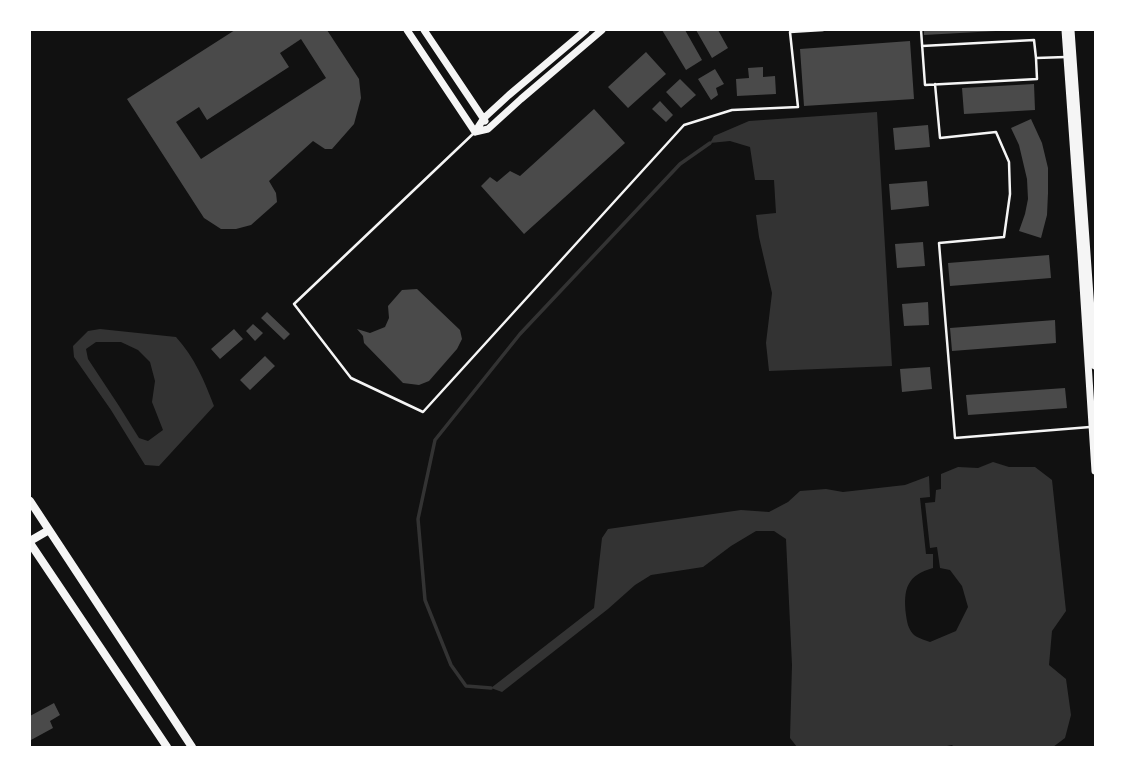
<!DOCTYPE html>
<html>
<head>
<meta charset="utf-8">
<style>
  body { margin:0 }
  #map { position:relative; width:1125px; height:777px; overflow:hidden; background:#111; font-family:"PT Sans Narrow",sans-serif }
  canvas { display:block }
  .frame { position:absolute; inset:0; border:31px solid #fff; pointer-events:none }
</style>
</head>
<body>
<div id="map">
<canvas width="1125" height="777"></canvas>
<div class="frame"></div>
</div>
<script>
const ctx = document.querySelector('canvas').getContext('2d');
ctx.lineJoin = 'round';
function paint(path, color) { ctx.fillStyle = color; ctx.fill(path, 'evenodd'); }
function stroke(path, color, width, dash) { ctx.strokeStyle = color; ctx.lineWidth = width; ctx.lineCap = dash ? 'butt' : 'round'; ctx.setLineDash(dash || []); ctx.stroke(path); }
paint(new Path2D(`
  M877,112l15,254 -123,5 -3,-28 6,-50 -13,-56 -3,-22 20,-2 -2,-33h-19l-5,-33 -20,-6 -20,2 4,-7 35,-15z
  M100,329l76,8c19,21 28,43 38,69l-55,60 -14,-1 -34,-55 -37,-53 -1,-11 15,-15zM96,342h25l17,8 12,12 5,19 -3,21 11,28 -15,11 -9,-3 -20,-32 -31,-47 -2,-10z
  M993,462l16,5h26l17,13 14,131 -14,20 -3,34 17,14 5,36 -6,23 -12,9h-99l-2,-2 -10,2h-145l-7,-9 2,-73 -6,-126 -12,-8h-18l-25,15 -28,21 -52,8 -16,10 -27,24 -106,83 -11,-4 103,-80 8,-70 6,-9 133,-19 28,2 19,-10 12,-11 26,-2 17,3 62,-7 24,-9 1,21 -10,1 6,56h7v14c-26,7 -30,21 -27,47 1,7 2,13 7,19 4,4 12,6 17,8l26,-11 12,-24 -6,-21 -12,-16 -10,-2 -3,-21 -7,1 -5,-45 10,-1 1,-12 5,-1v-15l17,-7 20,1z`), '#333');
stroke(new Path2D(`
  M491,688l-25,-2 -15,-21 -26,-65 -7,-81 17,-79 85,-106 160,-170 30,-21`), '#333', 3.5);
paint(new Path2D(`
  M235,30h92l32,49 2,19 -7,26 -22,25h-7l-12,-8 -44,40 7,12 1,9 -26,23 -15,4h-15l-17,-11 -77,-119zM301,39l25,39 -125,81 -25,-37 23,-15 8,13 82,-53 -9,-14z
  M662,30h23l17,30 -16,10z
  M696,30h22l10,18 -16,10z
  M924,30h72v1l-72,4z
  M910,41l4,58 -110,7 -4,-57z
  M646,52l20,22 -38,34 -20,-21z
  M763,67v10l12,-1 1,18 -39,2 -1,-17 13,-1 -1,-10z
  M715,69l9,15 -8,4 2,7 -7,5 -13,-21z
  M680,79l16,16 -15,13 -15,-16z
  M1034,84l1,26 -71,4 -2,-26z
  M660,101l13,14 -7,7 -14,-13z
  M594,109l31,34 -101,91 -43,-48 9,-9 7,5 13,-11 10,5z
  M1031,119l11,24 6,25v25l-1,22 -6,23 -22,-7 6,-17 3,-15 -1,-20 -8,-34 -8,-17z
  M928,125l2,22 -35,3 -2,-22z
  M927,181l2,25 -38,4 -2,-26z
  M923,242l2,24 -28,2 -2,-24z
  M1049,255l2,23 -101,8 -2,-23z
  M417,289l43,41 2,9 -5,10 -28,32 -10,4 -16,-2 -39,-40 -1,-7 -6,-7 13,4 15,-6 4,-9 -1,-12 14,-16z
  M928,302l1,23 -25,1 -2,-22z
  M267,312l23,22 -6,6 -23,-22z
  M1055,320l1,23 -104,8 -2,-23z
  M253,324l10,9 -8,8 -9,-10z
  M234,329l9,10 -23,20 -9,-10z
  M265,356l10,10 -25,24 -10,-10z
  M930,367l2,22 -30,3 -2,-23z
  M1065,388l2,20 -99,7 -2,-20z
  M54,703l6,12 -10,6 3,7 -22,12 -1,-24z`), '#4a4a4a');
stroke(new Path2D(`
  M921,30l4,55 112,-6 -1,-21 30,-1
  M922,46l112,-6 2,18
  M935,84l5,54 56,-6 13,30 1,32 -6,43 -65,6 16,195 135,-11
  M475,132l-181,172 57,74 72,34 261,-287 48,-15 66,-3 -8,-75 33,-2`), '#f5f5f5', 2.5);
stroke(new Path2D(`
  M407,30l68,102
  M424,30l61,91
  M1065,30l16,224 14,217
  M1071,30l24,336
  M475,132l13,-3 33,-30 81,-69
  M475,132l9,-14 25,-23 77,-65`), '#f5f5f5', 7);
stroke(new Path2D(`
  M30,501l162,246
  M30,541l19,-11
  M30,543l137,204`), '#f5f5f5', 8);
</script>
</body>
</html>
